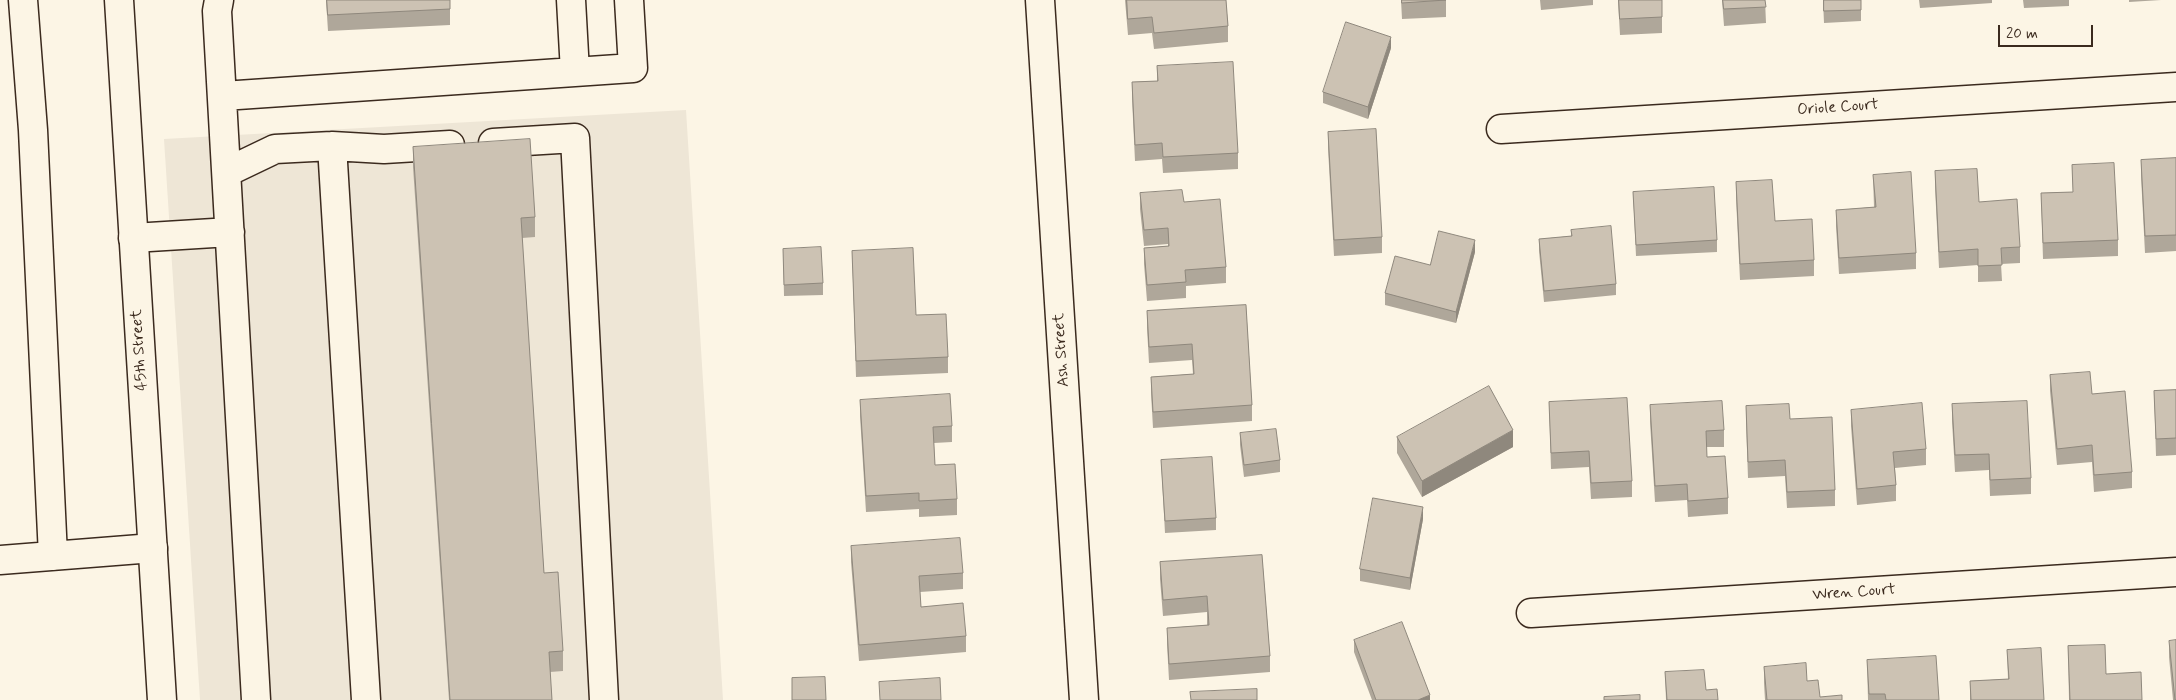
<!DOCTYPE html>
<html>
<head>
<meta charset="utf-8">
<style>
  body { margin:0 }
  #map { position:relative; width:2176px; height:700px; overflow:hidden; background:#fcf5e5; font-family:Mynerve,sans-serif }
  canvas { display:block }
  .scale { position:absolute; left:1998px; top:25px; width:95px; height:22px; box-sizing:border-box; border:2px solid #3b2a1e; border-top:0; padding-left:6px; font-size:15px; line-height:18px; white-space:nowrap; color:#3b2a1e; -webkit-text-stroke:4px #fcf5e5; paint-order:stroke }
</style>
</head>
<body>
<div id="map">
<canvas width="2176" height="700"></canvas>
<div class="scale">20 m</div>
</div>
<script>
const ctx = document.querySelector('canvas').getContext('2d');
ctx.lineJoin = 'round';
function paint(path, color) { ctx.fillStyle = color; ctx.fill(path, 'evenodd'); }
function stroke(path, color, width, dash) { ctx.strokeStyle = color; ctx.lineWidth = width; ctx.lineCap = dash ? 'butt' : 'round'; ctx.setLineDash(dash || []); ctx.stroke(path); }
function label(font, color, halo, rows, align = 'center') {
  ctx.font = font + ' Mynerve,sans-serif'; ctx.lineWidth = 5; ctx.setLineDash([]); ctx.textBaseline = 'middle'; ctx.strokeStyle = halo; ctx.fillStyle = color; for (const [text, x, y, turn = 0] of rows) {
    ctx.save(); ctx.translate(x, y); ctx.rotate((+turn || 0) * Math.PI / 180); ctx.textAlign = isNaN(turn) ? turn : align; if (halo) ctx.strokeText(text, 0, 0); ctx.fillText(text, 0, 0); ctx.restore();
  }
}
paint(new Path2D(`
  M686,110l37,590h-523l-36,-561z`), '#eee6d6');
const minor = new Path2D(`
  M23,0l10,130 20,426
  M219,0l-2,11 39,689
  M571,0l4,72
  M1040,0l44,700
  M223,96l410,-28 -4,-68
  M1501,129l675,-42
  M493,143l82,-5 29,562
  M332,146l34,554
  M227,172l48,-23 57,-3 52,3 66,-4
  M133,238l97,-6
  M0,560l153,-12
  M1531,613l645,-41`);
const major = new Path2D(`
  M119,0l43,700`);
stroke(minor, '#3b2a1e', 31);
stroke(major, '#3b2a1e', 31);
stroke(minor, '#fcf5e5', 28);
stroke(major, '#fcf5e5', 28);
paint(new Path2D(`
  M326,0h124v25l-122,6z
  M1125,0h101l2,26v16l-74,7 -2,-16 -24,2z
  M1401,0h45v17l-44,2z
  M1540,0h53v5l-52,5z
  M1618,0h44v33l-42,2z
  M1722,0h43l1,23 -42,3z
  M1823,0h38v21l-37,2z
  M1919,0h73v3l-72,5z
  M2023,0h46v6l-45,2z
  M2129,0h32l-32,2z
  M1391,48l-23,71 -45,-16v-11z
  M1157,66l81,87v16l-75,4 -1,-14 -27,2 -3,-63v-16l25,-1z
  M1328,132l54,105v16l-48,3 -6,-108z
  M413,147l122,70v20l-13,1 22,335 19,78v20l-13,1 2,28h-103l-36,-533z
  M2176,158v93l-31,2 -4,-77v-16z
  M2072,165l46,75v16l-75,3 -2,-66 32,-1z
  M1935,171l85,76v16l-19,1 1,17 -24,1v-17l-39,3 -4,-81z
  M1873,175l43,78v16l-77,5 -3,-48v-16l38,-3z
  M1736,182l78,78v16l-74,4 -4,-82z
  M1633,192l84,48v12l-81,4z
  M1140,193l44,9 42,65v16l-40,3v12l-39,3 -3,-37v-16l24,-2v-2l-24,2 -4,-37z
  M1571,230l45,54v11l-72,7 -5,-51v-12l32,-3z
  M783,249l40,34v12l-39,1z
  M852,251l64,64 32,42v16l-92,4z
  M1475,252l-19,71 -71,-18v-12l45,-28z
  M1246,305l6,100v16l-99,7 -2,-35v-16l42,-3 -1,-14 -43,3 -2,-35v-17z
  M2050,375l42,19 40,78v16l-38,4 -2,-30 -35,3 -7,-74z
  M2176,390v65l-20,1 -2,-65z
  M860,400l92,26v16l-18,1 1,22 22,34v16l-38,2v-8l-53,3 -6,-96z
  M1549,402l83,79v16l-41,2 -2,-32 -38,2z
  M1952,404l79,74v16l-41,2 -1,-26 -34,2 -3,-51z
  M1650,405l74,25v17h-18l1,10 21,41v16l-40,3 -1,-17 -32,2 -5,-80z
  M1746,406l44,13 45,71v16l-48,2 -2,-32 -37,2 -2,-56z
  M1851,410l75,39v16l-31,3 1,17v16l-39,4 -6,-79z
  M1240,433l40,27v12l-36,5 -4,-32z
  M1397,437l116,10 -91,50 -25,-44z
  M1161,460l55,58v12l-51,3z
  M1423,519l-13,71 -50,-9v-12z
  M851,546l112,27v16l-43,3 1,15 45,29v16l-107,9 -8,-99z
  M1262,555l8,101v16l-101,8 -2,-36v-16l40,-3v-13l-44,4 -3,-37v-17z
  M1354,640l76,60h-58l-18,-48z
  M2169,641l7,59h-3l-4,-43z
  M2068,646l38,28 36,26h-73z
  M2007,650l37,50h-74v-19l38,-2z
  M1867,660l72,40h-71z
  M1764,667l43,14 13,16 22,3h-77l-1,-17z
  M1665,672l41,18 12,10h-52z`), '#afa79a');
paint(new Path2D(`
  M1391,37v11l-23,71v-12z
  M1475,240v12l-19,71v-11z
  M1513,430v17l-91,50v-16z
  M1423,507v12l-13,71v-12z
  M1430,695v5h-12z`), '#8f887d');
const building = new Path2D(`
  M327,0h123v9l-122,6z
  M1127,0h99l2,26 -74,7 -2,-16 -24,2z
  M1402,0h44l-44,3z
  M1619,0h43v17l-42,2z
  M1723,0h42l1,7 -42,2z
  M1824,0h37v10l-37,1z
  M1346,22l45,15 -23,70 -45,-15z
  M1233,62l5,91 -75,4 -1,-14 -27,2 -3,-63 26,-1 -1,-15z
  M1376,129l6,108 -48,3 -6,-108z
  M530,139l5,78 -14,1 23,355 14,-1 5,79 -14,1 3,48h-102l-37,-553z
  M2176,158v77l-31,1 -4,-76z
  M2114,163l4,77 -75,3 -2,-50 32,-1 -1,-27z
  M1977,169l2,33 38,-3 3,48 -19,1 1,17 -24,1v-17l-39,3 -4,-81z
  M1911,172l5,81 -77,5 -3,-48 40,-3 -3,-32z
  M1772,180l3,41 37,-2 2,41 -74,4 -4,-82z
  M1714,187l3,53 -81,5 -3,-53z
  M1182,190l2,12 36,-3 6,68 -41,3 1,12 -39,3 -3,-37 25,-2 -1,-18 -24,2 -4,-37z
  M1611,226l5,58 -72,7 -5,-52 33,-3 -1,-6z
  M1439,231l36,9 -19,72 -71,-19 10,-37 35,9z
  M821,247l2,36 -39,2 -1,-36z
  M913,248l3,67 30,-1 2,43 -92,4 -4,-110z
  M1246,305l6,100 -99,7 -2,-35 43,-3 -2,-30 -43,3 -2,-36z
  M2090,372l2,22 33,-3 7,81 -38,3 -2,-30 -35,4 -7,-74z
  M1489,386l24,44 -91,51 -25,-44z
  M2176,390v48l-20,1 -2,-48z
  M950,394l2,32 -19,1 2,38 20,-1 2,35 -38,2v-8l-53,3 -6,-96z
  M1627,398l5,83 -41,2 -2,-32 -38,2 -2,-51z
  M1722,401l2,29 -18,1 1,26 18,-1 3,42 -40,3 -1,-17 -32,2 -5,-81z
  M2027,401l4,77 -41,2 -1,-26 -34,1 -3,-51z
  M1922,403l4,46 -33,3 3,33 -39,4 -6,-79z
  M1789,404l1,15 42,-2 3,73 -48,2 -2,-32 -37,2 -2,-56z
  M1276,429l4,31 -36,5 -4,-32z
  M1212,457l4,61 -51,3 -4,-61z
  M1373,498l50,9 -13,71 -50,-9z
  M960,538l3,35 -44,3 2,31 42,-4 3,33 -107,9 -8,-99z
  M1262,555l8,101 -101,8 -2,-36 42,-3 -2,-29 -44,4 -3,-38z
  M1402,622l28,73 -12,5h-42l-22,-60z
  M2176,640v60h-1l-6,-59z
  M2105,645l1,29 35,-2 1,28h-72l-2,-54z
  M2041,648l3,52h-73l-1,-19 39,-2 -2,-29z
  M1936,656l3,44h-53l-1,-6h-16l-2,-34z
  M1806,663l1,18 11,-1 2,17 22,-2v5h-75l-3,-33z
  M1704,670l2,20 11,-1 1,11h-51l-2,-28z
  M825,677l1,23h-34v-22z
  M940,678l1,22h-61l-1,-18z
  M1257,689v11h-66l-1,-8z
  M1640,695v5h-36v-3z`);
paint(building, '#ccc2b3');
stroke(building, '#8f887d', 1);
label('16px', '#3b2a1e', '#fcf5e5', [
  ["Oriole Court",1838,108,-4],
  ["45th Street",140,350,-94],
  ["Ash Street",1062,350,-94],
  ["Wren Court",1854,593,-4]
]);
</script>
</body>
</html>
